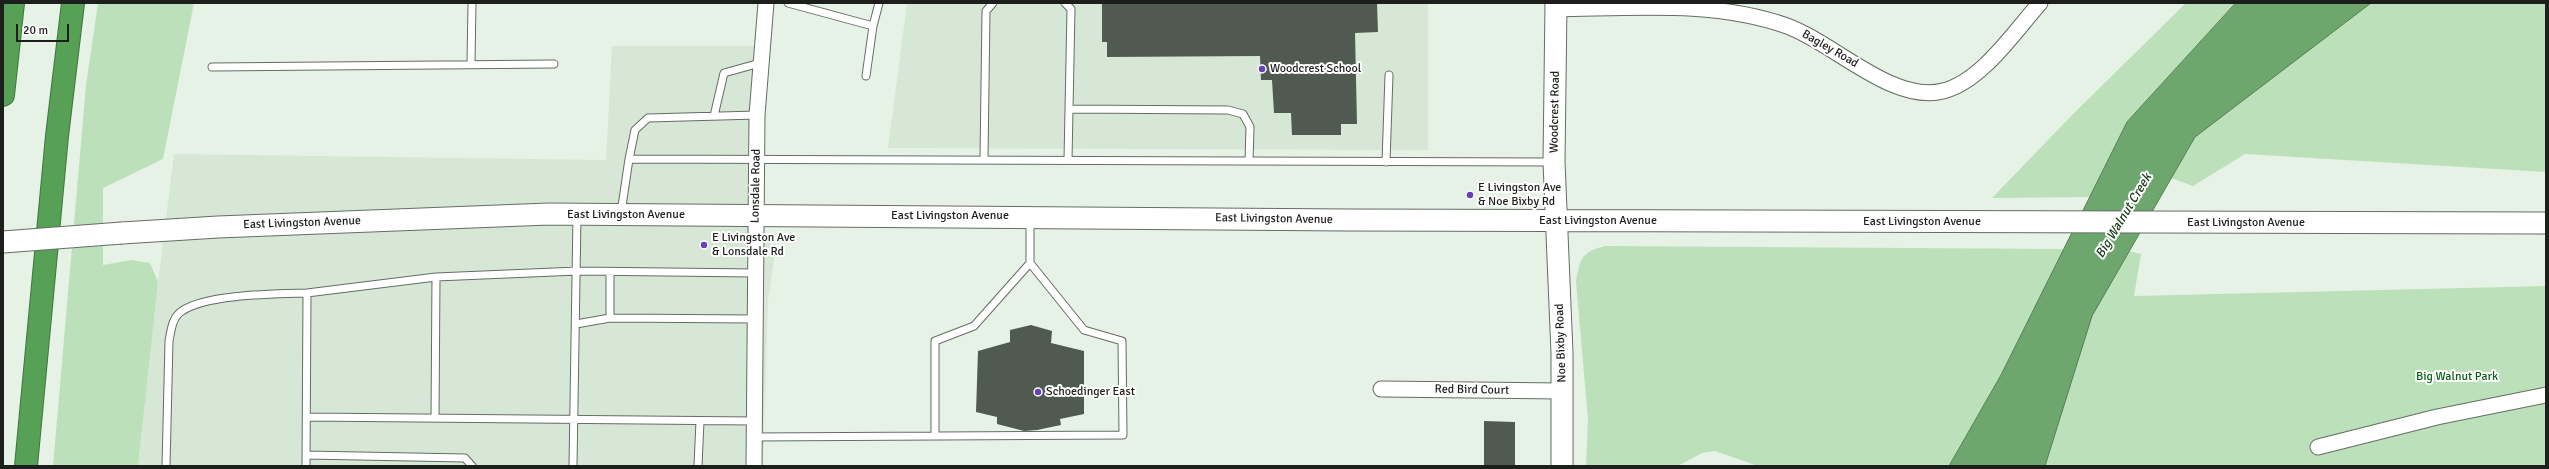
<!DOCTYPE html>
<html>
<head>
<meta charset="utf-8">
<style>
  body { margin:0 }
  #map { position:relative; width:2549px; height:469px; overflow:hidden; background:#e7f2e6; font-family:Signika,sans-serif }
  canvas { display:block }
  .frame { position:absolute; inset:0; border:4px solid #1c1f1b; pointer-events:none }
  .scale { position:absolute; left:16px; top:24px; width:53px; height:18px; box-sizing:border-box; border:2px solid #1c1f1b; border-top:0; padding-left:5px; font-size:12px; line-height:14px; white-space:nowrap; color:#1c1f1b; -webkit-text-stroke:3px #fff; paint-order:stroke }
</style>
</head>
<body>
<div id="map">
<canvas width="2549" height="469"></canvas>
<div class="frame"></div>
<div class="scale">20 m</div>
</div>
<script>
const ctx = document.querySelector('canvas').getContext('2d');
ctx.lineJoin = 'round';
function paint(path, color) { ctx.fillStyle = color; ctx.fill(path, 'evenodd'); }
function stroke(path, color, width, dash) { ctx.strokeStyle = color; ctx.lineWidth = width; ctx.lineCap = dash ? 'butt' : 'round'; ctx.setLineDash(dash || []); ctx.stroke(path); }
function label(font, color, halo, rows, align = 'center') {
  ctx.font = font + ' Signika,sans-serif'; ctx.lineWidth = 4; ctx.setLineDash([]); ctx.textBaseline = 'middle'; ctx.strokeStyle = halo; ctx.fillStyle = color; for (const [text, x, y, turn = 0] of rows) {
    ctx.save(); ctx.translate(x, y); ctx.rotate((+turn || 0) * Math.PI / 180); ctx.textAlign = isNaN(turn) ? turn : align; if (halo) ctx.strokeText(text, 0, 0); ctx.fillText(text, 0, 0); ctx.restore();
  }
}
paint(new Path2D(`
  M907,3h521v147l-540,-2z
  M612,46h145l-2,165 20,42 -7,47 -5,166h-625l15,-144 21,-168 432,6z`), '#d7e7d6');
paint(new Path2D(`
  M98,3h96l-31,156 -60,29v77l28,-5 19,3 8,19 -20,184h-85l33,-381z
  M2186,3h50l-109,119 -37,75 -98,1 82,-85z
  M2305,3h241v169l-301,-18 -52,32 -22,-8 15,-27 -22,-2z
  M1605,246l459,3 -63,126 -52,91h-191l-43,-15 -13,2 -24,13h-92l2,-46 -12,-138c4,-23 5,-30 29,-36z
  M2129,251l12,3 -7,42 412,-10v180h-549z`), '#bce1ba');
const water = new Path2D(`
  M2236,3h135l-176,134 -103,179 -47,150h-96l52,-91 126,-253z`);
paint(water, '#6ea76d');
stroke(water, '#557e54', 1);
paint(new Path2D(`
  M1102,3h275l1,29 -23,1 2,91h-16v11h-49l-1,-22h-17l-2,-33h-11l-1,-24 -153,1v-15h-5z
  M1031,325l21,6 -1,12 33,8v63l-24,5 1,6 -24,5 -13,1 -27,-7v-7l-21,-5 2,-61 32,-9v-12z
  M1484,421l31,1v44h-31z`), '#515a50');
const lane = new Path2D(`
  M788,3l85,23
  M1065,3l6,6 -3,151
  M471,63l1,-60
  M212,67l342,-3
  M866,76l7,-50 6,-23
  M1070,109l158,1 15,4 7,13 -1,34
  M714,116l10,-43 36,-10
  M629,159l6,-29 13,-12 109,-3
  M984,159l2,-148 7,-8
  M1386,162l3,-87
  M621,213l8,-54 923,3
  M307,293l129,-16 142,-6 177,2
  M610,318v-46
  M576,324l34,-6 145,1
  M307,417l447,4
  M435,418l1,-141
  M935,435v-94l39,-15 56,-63
  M754,437l369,-2 -1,-94 -38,-11 -54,-67v-43
  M306,455l159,3 7,8
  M166,466l3,-125c2,-10 3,-24 13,-30 24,-17 94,-17 125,-18l-1,173
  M573,466l4,-250
  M698,466l2,-45`);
const street = new Path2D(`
  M1556,9c77,-1 158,-9 231,17 47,17 106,78 156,65 38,-9 72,-60 97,-88
  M1381,389l181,2
  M2318,447l119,-30 109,-22
  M754,466l3,-351 9,-112`);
const secondary = new Path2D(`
  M1556,3l-2,159 8,191v113
  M122,233l96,-6 331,-13 799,6 1198,3`);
const highway = new Path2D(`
  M3,95l10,-92
  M26,466l31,-330 16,-133`);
stroke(lane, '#646d63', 9);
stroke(street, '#646d63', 17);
stroke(secondary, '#646d63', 23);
stroke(highway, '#427441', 24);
stroke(lane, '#fff', 7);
stroke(street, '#fff', 15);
stroke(secondary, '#fff', 21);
stroke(highway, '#56a156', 22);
const secondaryBridge = new Path2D(`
  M3,242l119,-9`);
stroke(secondaryBridge, '#646d63', 23, []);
stroke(secondaryBridge, '#fff', 21);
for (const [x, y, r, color] of [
  [1262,69,4,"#6942ba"],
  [1470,195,4,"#6942ba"],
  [704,245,4,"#6942ba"],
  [1038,392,4,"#6942ba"]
]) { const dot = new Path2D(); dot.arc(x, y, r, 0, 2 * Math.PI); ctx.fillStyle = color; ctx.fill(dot); stroke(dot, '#fff', 1.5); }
label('12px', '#1c1f1b', '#fff', [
  ["Bagley Road",1830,49,30],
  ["Woodcrest Road",1555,112,-89],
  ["Lonsdale Road",756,186,-89],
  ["East Livingston Avenue",626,215],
  ["East Livingston Avenue",950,216],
  ["East Livingston Avenue",1274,219,1],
  ["East Livingston Avenue",1598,221],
  ["East Livingston Avenue",1922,222],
  ["East Livingston Avenue",302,223,-2],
  ["East Livingston Avenue",2246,223],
  ["Noe Bixby Road",1561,343,-92],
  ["Red Bird Court",1472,390,1]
]);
label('12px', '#1c1f1b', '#fff', [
  ["Woodcrest School",1270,69],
  ["E Livingston Ave",1478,188],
  ["& Noe Bixby Rd",1478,202],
  ["E Livingston Ave",712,238],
  ["& Lonsdale Rd",712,252],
  ["Schoedinger East",1046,392]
], 'left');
label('12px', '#085e11', '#fff', [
  ["Big Walnut Park",2457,377]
]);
label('italic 13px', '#113a12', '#fff', [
  ["Big Walnut Creek",2124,216,-59]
]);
</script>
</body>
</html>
